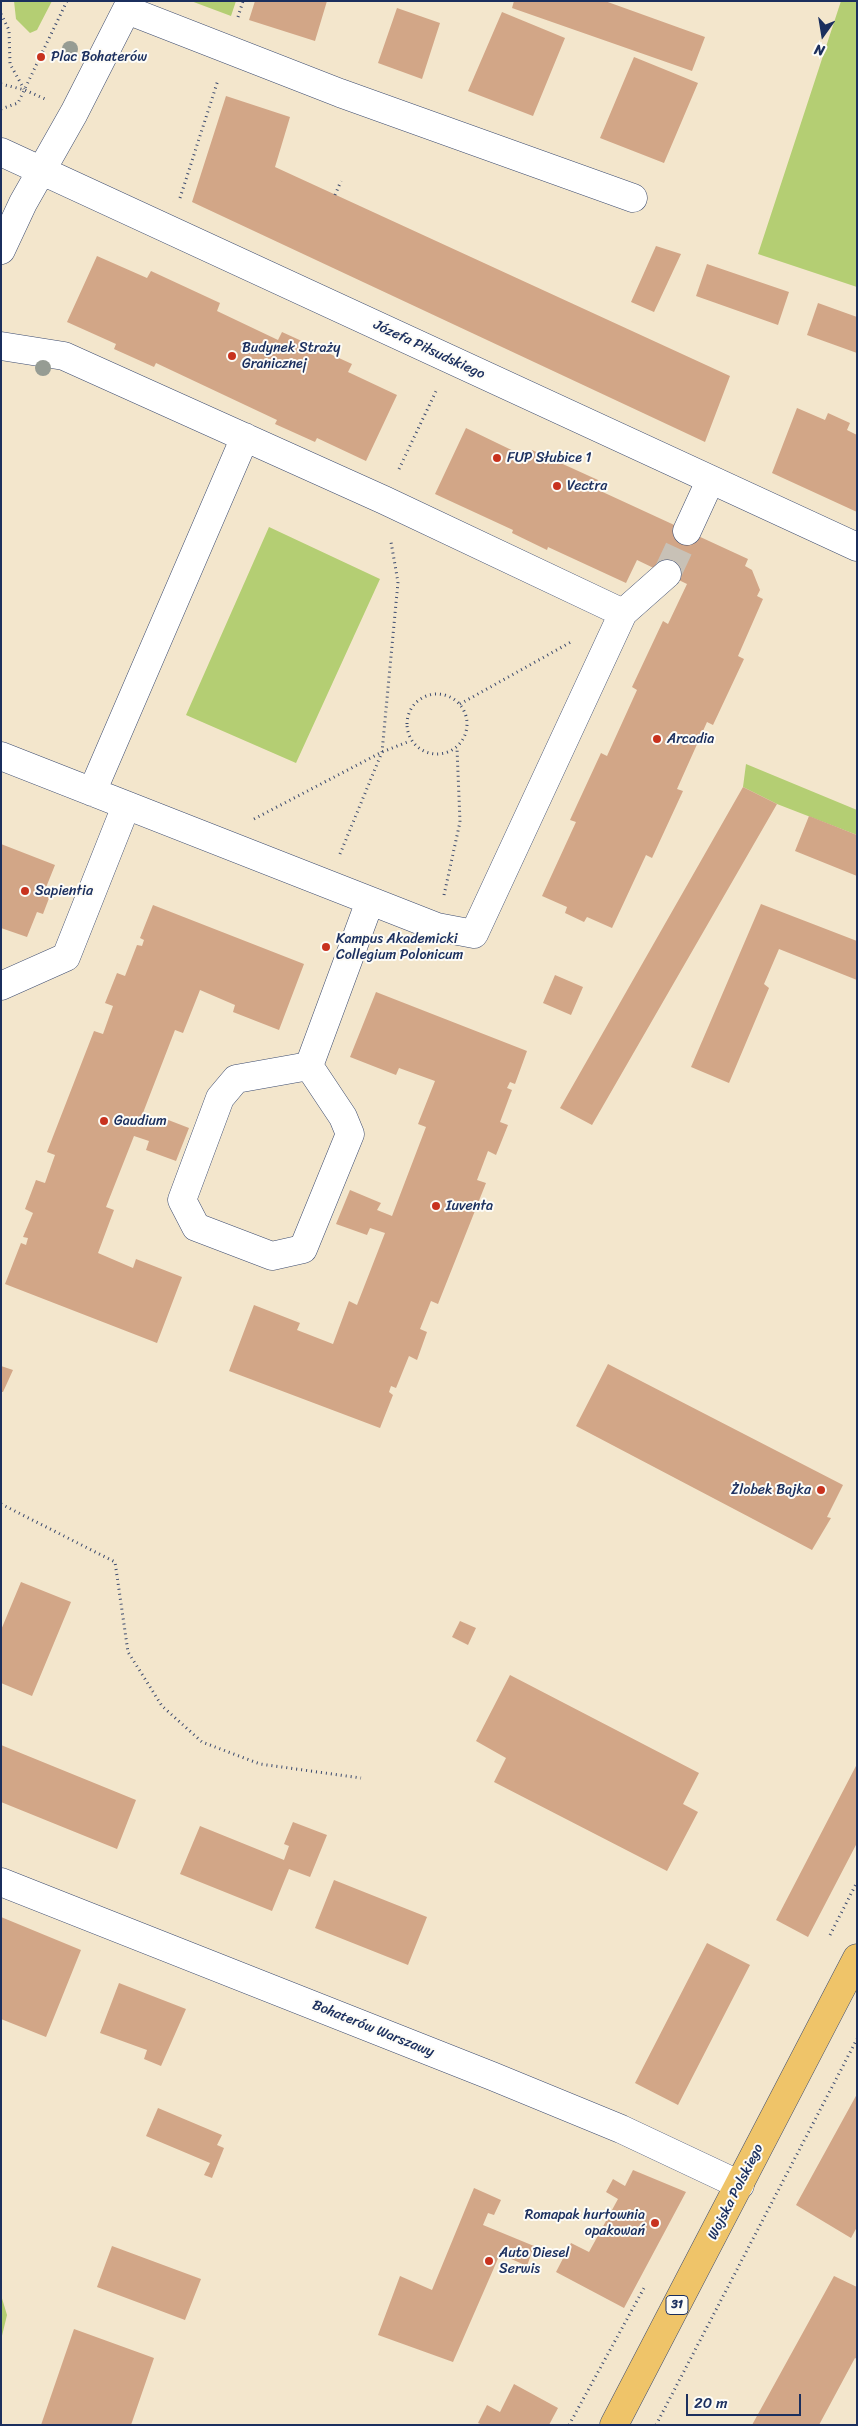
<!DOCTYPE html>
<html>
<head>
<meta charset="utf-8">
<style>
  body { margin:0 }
  #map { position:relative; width:858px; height:2426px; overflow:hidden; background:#f3e6cc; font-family:Sriracha,sans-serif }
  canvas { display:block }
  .frame { position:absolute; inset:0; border:2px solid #1b2f5e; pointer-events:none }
  .north { position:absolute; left:798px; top:10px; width:50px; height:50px; -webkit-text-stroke:4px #fdfcf7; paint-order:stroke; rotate:193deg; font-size:14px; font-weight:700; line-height:20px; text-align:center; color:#1b2f5e }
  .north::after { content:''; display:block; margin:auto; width:18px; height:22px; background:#1b2f5e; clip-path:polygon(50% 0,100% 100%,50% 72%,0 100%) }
  .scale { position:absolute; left:686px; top:2394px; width:115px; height:22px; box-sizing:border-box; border:2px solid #1b2f5e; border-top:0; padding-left:6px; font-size:15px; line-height:18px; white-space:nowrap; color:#1b2f5e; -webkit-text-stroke:4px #fdfcf7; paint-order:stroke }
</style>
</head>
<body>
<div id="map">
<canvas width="858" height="2426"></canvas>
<div class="frame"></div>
<div class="north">N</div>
<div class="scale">20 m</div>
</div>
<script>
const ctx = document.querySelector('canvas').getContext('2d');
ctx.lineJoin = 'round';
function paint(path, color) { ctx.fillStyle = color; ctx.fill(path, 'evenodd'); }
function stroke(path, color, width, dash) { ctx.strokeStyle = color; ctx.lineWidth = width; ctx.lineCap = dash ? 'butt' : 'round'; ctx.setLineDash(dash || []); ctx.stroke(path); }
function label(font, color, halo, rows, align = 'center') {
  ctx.font = font + ' Sriracha,sans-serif'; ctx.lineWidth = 4; ctx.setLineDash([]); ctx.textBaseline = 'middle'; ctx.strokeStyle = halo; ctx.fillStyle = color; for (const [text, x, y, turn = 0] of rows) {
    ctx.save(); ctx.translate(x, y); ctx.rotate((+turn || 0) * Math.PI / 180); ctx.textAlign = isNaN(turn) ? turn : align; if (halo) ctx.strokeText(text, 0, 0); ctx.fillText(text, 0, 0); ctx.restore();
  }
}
paint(new Path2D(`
  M14,1h38l-15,29 -7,3 -14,-14z
  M191,1h45l-5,15z
  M841,1h16v286l-99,-33z
  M269,527l111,52 -84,184 -110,-48z
  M746,764l111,46v25l-80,-31 -34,-17z
  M1,2295l6,20 -6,25z`), '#b4ce73');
paint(new Path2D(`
  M255,1h72l-12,40 -66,-21z
  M514,1h91l100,36 -13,34 -180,-63z
  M397,8l43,15 -18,56 -44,-16z
  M502,12l63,26 -32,78 -65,-25z
  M634,57l64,26 -34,80 -64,-25z
  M226,96l64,21 -15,50 455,209 -25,66 -513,-240z
  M656,246l25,8 -27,58 -23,-10z
  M97,256l50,22 4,-7 69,32 -3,8 61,29 4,-8 70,32 -4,8 49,23 -31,66 -49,-23 -2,4 -40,-18 2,-4 -121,-57 -2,4 -40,-18 2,-5 -49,-22z
  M707,264l82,28 -11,33 -82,-29z
  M818,303l39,14v36l-50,-18z
  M797,408l28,12 3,-7 22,10 -3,7 10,5v77l-85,-39z
  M466,428l62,30 4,-8 66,30 -4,8 154,71 -3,7 7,4 8,20 -3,6 6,3 -25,57 6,3 -31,66 -6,-3 -30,67 6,2 -31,67 -6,-3 -34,73 -25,-11 -3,5 -19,-9 2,-6 -25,-11 34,-74 -6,-2 31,-67 6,3 30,-66 -5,-3 31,-66 5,3 19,-40 -50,-24 -11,23 -78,-36 -1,3 -35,-17 1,-3 -78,-36z
  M743,787l34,17 -185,321 -32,-17z
  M809,816l48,19v41l-62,-25z
  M1,844l54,21 -10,25 6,3 -8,21 -6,-2 -10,25 -26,-9z
  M761,904l96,37v39l-78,-31 -15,35 5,4 -40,95 -38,-16z
  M153,905l151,59 -25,66 -46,-18 2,-7 -35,-15 -17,43 -8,-3 -34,88 14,6 3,-8 31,12 -13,33 -30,-11 3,-9 -15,-5 -28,71 8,3 -16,43 35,15 3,-9 46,18 -25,66 -152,-59 16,-41 5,2 2,-7 -5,-1 10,-24 -8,-4 11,-29 9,3 10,-28 -8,-3 47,-121 9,3 10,-28 -8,-3 12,-30 8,3 12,-31 5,1 2,-6 -4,-2z
  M555,975l28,12 -12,28 -28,-12z
  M376,992l151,59 -12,33 -5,-2 -3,6 5,2 -12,32 8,3 -12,30 -8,-4 -11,29 9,3 -48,121 -7,-3 -11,28 7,3 -10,28 -8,-4 -13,32 -5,-2 -2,6 4,3 -13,33 -151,-57 25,-66 46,18 -3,7 36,14 16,-43 8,4 28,-72 -15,-5 -3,7 -31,-11 14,-34 31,13 -4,7 15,6 34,-89 -8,-3 17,-43 -36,-13 -3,7 -46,-18z
  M608,1364l235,121 -16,32 4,1 -19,32 -236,-124z
  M1,1366l12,4 -10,22h-2z
  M21,1582l50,20 -39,94 -31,-13v-53z
  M460,1621l16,7 -8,17 -16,-8z
  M510,1675l189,98 -16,31 15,8 -31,59 -173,-89 12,-24 -30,-17z
  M1,1745l135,55 -19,49 -116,-47z
  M857,1764v79l-49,94 -32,-17z
  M293,1822l34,13 -17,42 -21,-8 -17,42 -92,-37 20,-48 84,34 5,-14 -5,-2z
  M334,1880l93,37 -19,48 -93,-37z
  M1,1917l80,33 -35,87 -45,-18z
  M707,1943l43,22 -72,140 -43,-22z
  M119,1983l67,26 -25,57 -17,-7 3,-9 -47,-17z
  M857,2094v133l-6,11 -55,-33z
  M158,2108l64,27 -5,10 7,3 -12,30 -8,-3 6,-12 -64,-27z
  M633,2170l53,22 -62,116 -68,-36 15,-29 18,9 29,-53 -12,-7 7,-13 12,7z
  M474,2188l27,12 -7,15 -6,-2 -5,12 51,21 -7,20 -27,-12 -47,108 -75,-27 22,-59 32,14z
  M112,2246l89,33 -16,41 -88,-33z
  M834,2276l23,11v72l-2,-1 -36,67h-67z
  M74,2329l80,29 -23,67h-90z
  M514,2384l44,24 -9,17h-66l-5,-2 9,-18 13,7z`), '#d2a687');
stroke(new Path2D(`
  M667,574l20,-43`), '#c8c1b6', 28, [28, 14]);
const minor = new Path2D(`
  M127,10l213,83 293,105
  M1,152l856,395
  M1,250l22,-47 51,-90 57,-112
  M1,346l63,10 320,144 239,113
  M687,531l23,-50
  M1,756l436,171 37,7 149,-321 44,-39
  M92,792l153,-355
  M1,986l65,-29 60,-151
  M309,1066l34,51 7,17 -47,115 -31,7 -76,-29 -14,-27 38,-102 16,-19 73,-13 61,-165
  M1,1882l491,194 129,53 119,56`);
const major = new Path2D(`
  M614,2425l243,-467`);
stroke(minor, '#3b4a6e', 29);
stroke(major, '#3b4a6e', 29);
stroke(new Path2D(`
  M1,14l8,16 1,34 14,25
  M238,17l5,-16
  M1,84l24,6 20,9
  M1,109l17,-6 49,-102
  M335,195l6,-14
  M180,198l38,-118
  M399,469l38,-80
  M407 724a30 30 0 1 1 60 0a30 30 0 1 1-60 0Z
  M460,704l111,-62
  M254,819l128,-67 28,-11
  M340,854l42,-102 16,-170 -7,-40
  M444,895l16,-73 -3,-74
  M1,1504l114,58 13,90 34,54 40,36 58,22 101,14
  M830,1935l27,-53
  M569,2425l75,-137
  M656,2425l201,-386`), '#3b4a6e', 3, [1, 4]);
stroke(minor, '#fff', 28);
stroke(major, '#efc469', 28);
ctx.fillStyle = '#969c93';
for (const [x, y] of [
  [70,49],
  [43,368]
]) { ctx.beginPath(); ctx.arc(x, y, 8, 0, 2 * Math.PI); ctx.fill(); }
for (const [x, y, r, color] of [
  [41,57,5,"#c8321e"],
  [232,356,5,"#c8321e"],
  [497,458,5,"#c8321e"],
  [557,486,5,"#c8321e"],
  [657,739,5,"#c8321e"],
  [25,891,5,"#c8321e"],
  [326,947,5,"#c8321e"],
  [104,1121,5,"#c8321e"],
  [436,1206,5,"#c8321e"],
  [821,1490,5,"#c8321e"],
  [655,2223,5,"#c8321e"],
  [489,2261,5,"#c8321e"]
]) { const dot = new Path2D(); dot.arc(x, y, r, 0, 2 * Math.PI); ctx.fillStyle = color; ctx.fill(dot); stroke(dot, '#fdfcf7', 2); }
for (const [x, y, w] of [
  [677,2305,22]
]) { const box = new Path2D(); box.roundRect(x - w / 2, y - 9.5, w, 19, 4); ctx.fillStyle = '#fdfcf7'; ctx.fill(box); stroke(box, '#1b2f5e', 1); }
label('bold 12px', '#1b2f5e', null, [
  ["31",677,2305]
]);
label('14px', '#1b2f5e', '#fdfcf7', [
  ["Plac Bohaterów",51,57],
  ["Budynek Straży",242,348],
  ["Granicznej",242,364],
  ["FUP Słubice 1",507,458],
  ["Vectra",567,486],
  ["Arcadia",667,739],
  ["Sapientia",35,891],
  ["Kampus Akademicki",336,939],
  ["Collegium Polonicum",336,955],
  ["Gaudium",114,1121],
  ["Iuventa",446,1206],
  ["Żlobek Bajka",811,1490,"right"],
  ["Romapak hurtownia",645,2215,"right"],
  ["opakowań",645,2231,"right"],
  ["Auto Diesel",499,2253],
  ["Serwis",499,2269]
], 'left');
label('14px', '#1b2f5e', '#fdfcf7', [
  ["Józefa Piłsudskiego",429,350,25],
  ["Bohaterów Warszawy",373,2029,22],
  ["Wojska Polskiego",736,2192,-63]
]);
</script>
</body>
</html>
